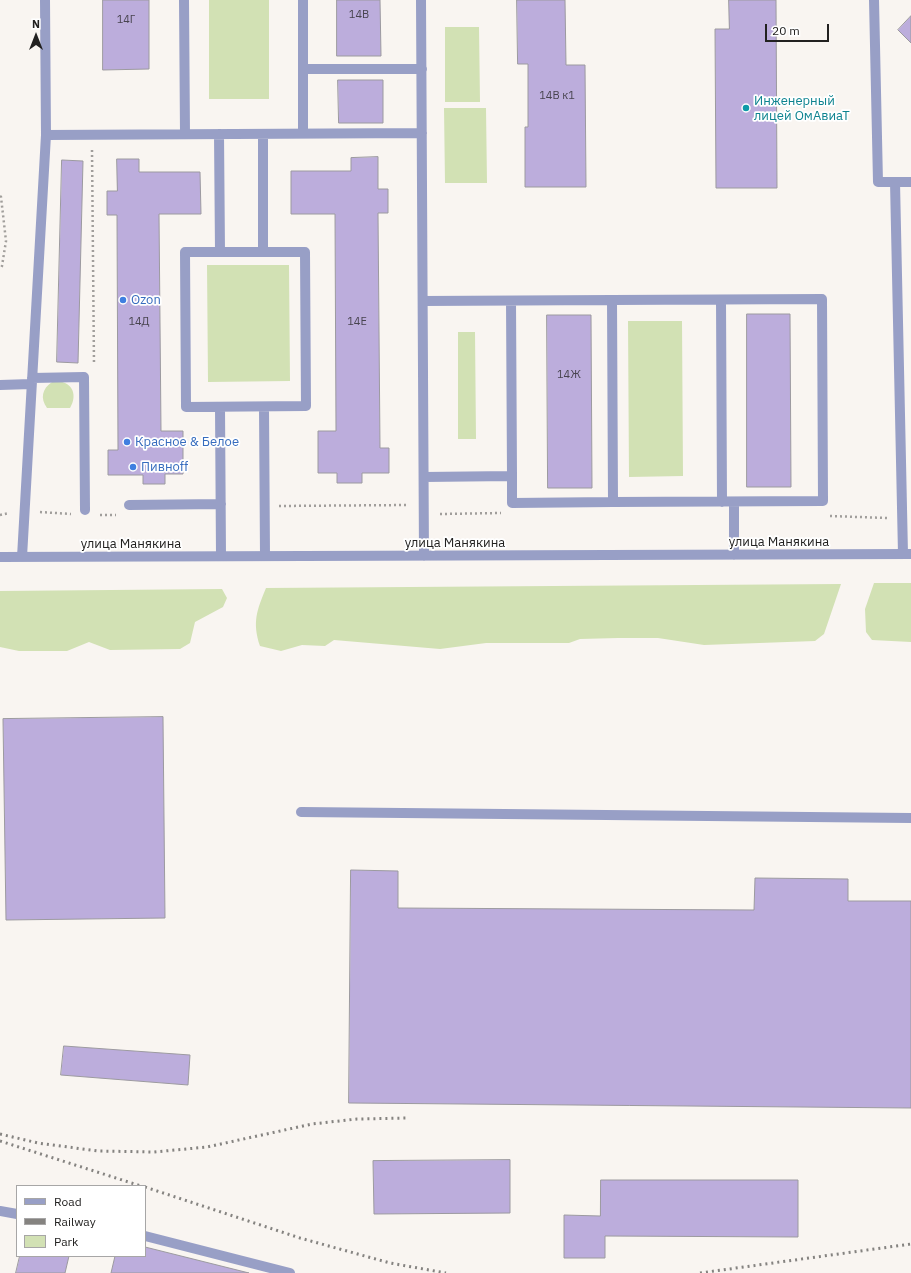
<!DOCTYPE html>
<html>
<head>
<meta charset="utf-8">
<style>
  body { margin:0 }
  #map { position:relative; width:911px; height:1273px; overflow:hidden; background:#f9f5f1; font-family:"IBM Plex Sans",sans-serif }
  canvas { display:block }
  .legend { position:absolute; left:16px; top:1185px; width:130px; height:72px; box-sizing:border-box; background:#fff; border:1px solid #a7a6a6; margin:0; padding:5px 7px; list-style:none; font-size:12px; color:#222120 }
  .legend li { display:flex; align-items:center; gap:8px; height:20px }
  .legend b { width:20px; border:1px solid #a7a6a6 }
  .north { position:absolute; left:16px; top:16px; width:40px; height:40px; -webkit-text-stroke:3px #fff; paint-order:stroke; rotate:0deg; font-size:11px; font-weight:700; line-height:16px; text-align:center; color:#222120 }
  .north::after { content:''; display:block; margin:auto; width:14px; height:18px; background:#222120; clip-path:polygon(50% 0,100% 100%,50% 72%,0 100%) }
  .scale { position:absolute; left:765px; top:24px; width:64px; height:18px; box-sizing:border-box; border:2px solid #222120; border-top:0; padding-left:5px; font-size:12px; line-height:14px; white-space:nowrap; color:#222120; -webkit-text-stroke:3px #fff; paint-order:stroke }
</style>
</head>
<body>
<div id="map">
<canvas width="911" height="1273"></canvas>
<ul class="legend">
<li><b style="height:5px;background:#989fc6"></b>Road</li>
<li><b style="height:5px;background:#858380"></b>Railway</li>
<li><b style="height:11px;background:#d2e1b4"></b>Park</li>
</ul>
<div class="north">N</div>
<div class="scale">20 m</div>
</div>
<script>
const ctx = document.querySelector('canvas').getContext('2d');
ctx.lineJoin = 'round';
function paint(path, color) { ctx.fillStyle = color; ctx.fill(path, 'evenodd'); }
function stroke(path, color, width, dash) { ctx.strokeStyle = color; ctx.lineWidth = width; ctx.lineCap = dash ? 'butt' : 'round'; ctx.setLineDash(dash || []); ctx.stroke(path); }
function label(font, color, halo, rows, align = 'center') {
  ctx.font = font + ' "IBM Plex Sans",sans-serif'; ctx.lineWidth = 3.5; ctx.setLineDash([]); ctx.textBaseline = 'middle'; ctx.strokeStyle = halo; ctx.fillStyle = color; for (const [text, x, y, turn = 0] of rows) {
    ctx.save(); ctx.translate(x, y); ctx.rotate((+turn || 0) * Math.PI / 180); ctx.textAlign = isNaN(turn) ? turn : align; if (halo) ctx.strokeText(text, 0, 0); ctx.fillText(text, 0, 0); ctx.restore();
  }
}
paint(new Path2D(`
  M209,0h60v99h-60z
  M445,27h34l1,75h-35z
  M444,108h42l1,75h-42z
  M207,265h82l1,116 -82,1z
  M628,321h54l1,155 -54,1z
  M458,332h17l1,107h-18z
  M52,382c4,0 10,-1 13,1 11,5 10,17 5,25h-23c-7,-10 -5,-19 5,-26z
  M874,583h37v59l-39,-2 -6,-8 -1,-23z
  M841,584l-17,50 -9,7 -111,4 -46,-7h-40l-38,1 -11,4h-83l-46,6 -106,-9 -9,6 -23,-1 -21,6 -21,-5c-8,-24 -3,-36 6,-58z
  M222,589l5,9 -4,9 -28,15 -5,21 -10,6 -70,1 -21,-8 -22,9h-48l-19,-4v-56z`), '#d2e1b4');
const building = new Path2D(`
  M103,0h46v69l-46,1z
  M337,0h43l1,56h-44z
  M517,0h48l1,65h19l1,122h-61v-60h3v-63h-10z
  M729,0h47l1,188h-61l-1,-159h14z
  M911,16v27l-13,-13z
  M338,80h45v43h-44z
  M378,157v32h10v24h-10l2,235h9v25h-27v10h-25v-10h-19v-42h18l-1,-217h-44v-43h60v-13z
  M117,159h22v13h61l1,42h-42l2,217h22v43h-18v10h-22v-9h-35v-25h10l-1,-235h-10v-24h10z
  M62,160l21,1 -5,202 -21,-1z
  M747,314h43l1,173h-44z
  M547,315h44l1,173h-44z
  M163,717l2,201 -159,2 -3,-201z
  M351,870l47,1v37l356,2 1,-32 93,1v22h63v207l-562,-5z
  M64,1046l126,9 -2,30 -127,-10z
  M510,1160v53l-136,1 -1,-53z
  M601,1180h197v57l-193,-1v22h-41v-43l36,1z
  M145,1247l104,26h-138l4,-17h30z
  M20,1256h49l-4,17h-49z`);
paint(building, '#bcaddc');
stroke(building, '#9c9a9f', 1);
stroke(new Path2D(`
  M92,150l2,215
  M0,196l1,1 5,44 -4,25 -2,3
  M279,506l129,-1
  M40,512l31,2
  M440,514l61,-1
  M0,515l9,-2
  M100,515h16
  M830,516l57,2`), '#a19e9b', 2.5, [2, 3]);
stroke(new Path2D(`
  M184,0l1,134
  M303,0v69h119
  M421,0l3,556
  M874,0l4,182h33
  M303,69v64
  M219,134l1,118h-35l1,155 120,-1 -1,-154h-42v-118
  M46,135l376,-2
  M895,182l8,372
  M220,252h43
  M612,300l210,-1 1,202 -210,1
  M721,300l1,202
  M423,301l189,-1 1,202 -101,1v-27l-88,1
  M511,301l1,175
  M32,378l52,-1 1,133
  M0,385l31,-1
  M220,407l1,149
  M264,407l1,149
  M734,502v53
  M129,505l92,-1
  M0,557l911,-3
  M22,557l24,-422 -1,-135
  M301,812l610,6
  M0,1211l17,3
  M145,1236l145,37`), '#989fc6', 10);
stroke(new Path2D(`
  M0,1134l38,9 60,8 56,1 53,-5 105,-23 45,-5 52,-1
  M0,1141l141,45
  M145,1187l155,51 90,25 56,10
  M700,1273l211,-29`), '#858380', 3, [2, 4]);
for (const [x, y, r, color] of [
  [746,108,4,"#0f9aa8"],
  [123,300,4,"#3f7fe0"],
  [127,442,4,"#3f7fe0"],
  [133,467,4,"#3f7fe0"]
]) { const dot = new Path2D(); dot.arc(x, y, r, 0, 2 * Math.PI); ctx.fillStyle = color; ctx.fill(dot); stroke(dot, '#fff', 1.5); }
label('11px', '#48444f', null, [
  ["14В",359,15],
  ["14Г",126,20],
  ["14В к1",557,96],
  ["14Д",139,322],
  ["14Е",357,322],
  ["14Ж",569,375]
]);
label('13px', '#0d838f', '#fff', [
  ["Инженерный",754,101],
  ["лицей ОмАвиаТ",754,116]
], 'left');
label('13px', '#366cbe', '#fff', [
  ["Ozon",131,300],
  ["Красное & Белое",135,442],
  ["Пивноff",141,467]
], 'left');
label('13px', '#222120', '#fff', [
  ["улица Манякина",779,542],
  ["улица Манякина",455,543],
  ["улица Манякина",131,544]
]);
</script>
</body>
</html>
